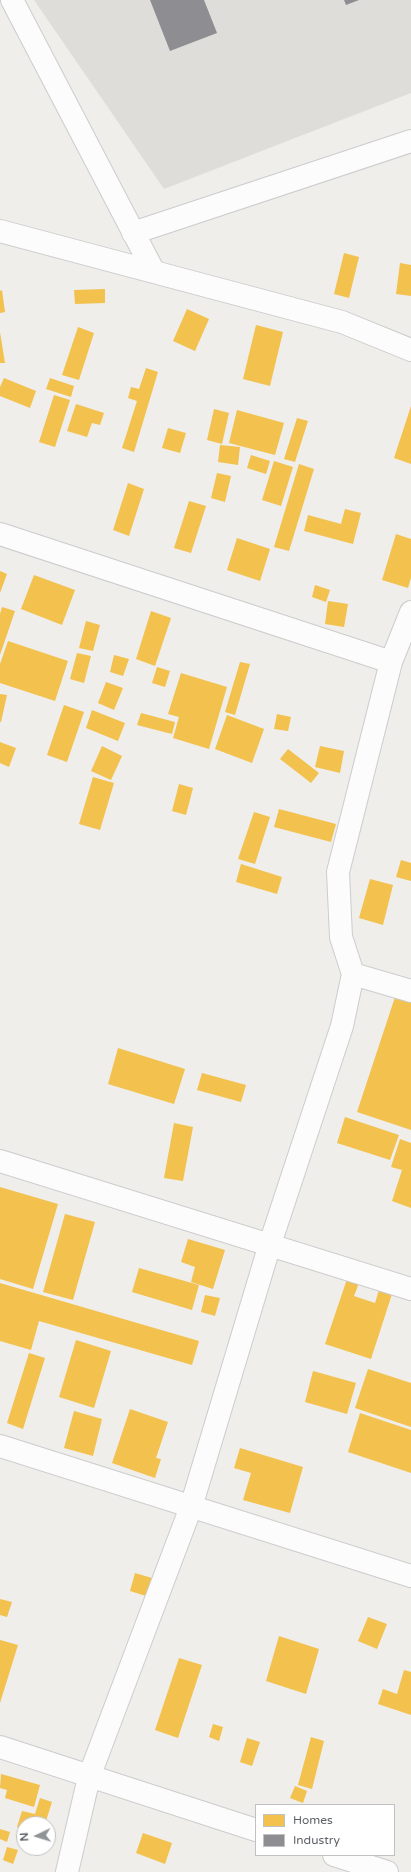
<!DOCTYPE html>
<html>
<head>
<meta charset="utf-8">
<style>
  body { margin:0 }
  #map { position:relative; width:411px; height:1872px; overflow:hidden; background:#efeeea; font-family:"Varela Round",sans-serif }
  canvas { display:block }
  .legend { position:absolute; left:255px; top:1804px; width:140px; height:52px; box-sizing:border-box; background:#fff; border:1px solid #bfc1c3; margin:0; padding:5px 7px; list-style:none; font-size:12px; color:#5f6368 }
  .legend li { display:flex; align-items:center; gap:8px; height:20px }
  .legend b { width:20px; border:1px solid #bfc1c3 }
  .north { position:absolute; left:16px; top:1816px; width:40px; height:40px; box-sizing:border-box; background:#fff; border:1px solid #bfc1c3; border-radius:50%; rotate:266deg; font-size:11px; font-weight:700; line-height:16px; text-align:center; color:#5f6368 }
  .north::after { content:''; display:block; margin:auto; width:14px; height:18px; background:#919496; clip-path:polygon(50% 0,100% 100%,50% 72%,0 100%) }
</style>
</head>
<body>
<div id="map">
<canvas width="411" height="1872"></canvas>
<ul class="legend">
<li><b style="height:11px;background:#f2c14e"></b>Homes</li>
<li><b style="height:11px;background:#8d8d92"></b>Industry</li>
</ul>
<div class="north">N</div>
</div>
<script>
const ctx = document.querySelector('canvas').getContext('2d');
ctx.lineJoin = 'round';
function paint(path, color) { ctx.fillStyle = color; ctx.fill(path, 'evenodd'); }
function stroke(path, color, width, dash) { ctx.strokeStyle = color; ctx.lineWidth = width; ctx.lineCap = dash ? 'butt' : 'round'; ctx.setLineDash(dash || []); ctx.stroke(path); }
paint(new Path2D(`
  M34,0h377v93l-247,96z`), '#dfddda');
paint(new Path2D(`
  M344,253l15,4 -10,41 -15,-4z
  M400,263l11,2v31l-15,-2z
  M105,289v14l-30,1 -1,-14z
  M2,290l3,22 -5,1v-22z
  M187,309l22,10 -14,32 -22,-10z
  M256,325l27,7 -13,54 -27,-7z
  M78,327l16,6 -15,47 -17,-5z
  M0,332l5,31h-5z
  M146,368l12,4 -24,80 -12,-4 15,-47 -9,-3 3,-11 8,2z
  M4,378l32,13 -6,17 -30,-12v-9z
  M50,378l24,8 -3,11 -25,-8z
  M54,395l16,5 -15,47 -16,-5z
  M76,404l28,9 -4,12 -8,-2 -5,14 -20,-6z
  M411,406v58l-17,-6z
  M214,409l15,4 -7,31 -15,-4z
  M237,410l47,13 -9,32 -46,-12z
  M297,418l11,3 -13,41 -11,-3z
  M168,428l18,5 -6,20 -18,-5z
  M220,445l20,2 -2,18 -20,-3z
  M251,455l19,6 -4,13 -19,-6z
  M274,461l19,6 -12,39 -19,-6z
  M299,464l15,5 -25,82 -15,-4z
  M217,473l14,3 -6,26 -14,-4z
  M128,483l16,6 -15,47 -16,-6z
  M189,501l17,5 -15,47 -17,-5z
  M345,509l16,4 -8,31 -49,-13 4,-16 33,9z
  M396,534l15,5v39l-3,10 -26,-8z
  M237,538l33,11 -10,32 -33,-11z
  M0,571l7,3 -7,19z
  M34,575l41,15 -13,35 -41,-16z
  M315,585l15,5 -4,12 -14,-5z
  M328,601l20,3 -4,23 -19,-3z
  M2,607l13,4 -15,44v-41z
  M151,611l20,7 -16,48 -19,-7z
  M86,621l14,4 -7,26 -14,-3z
  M8,641l60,20 -13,40 -55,-18v-19z
  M77,653l14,3 -7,27 -14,-4z
  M114,655l15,4 -6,17 -13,-4z
  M240,662l10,2 -15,51 -10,-3z
  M157,667l13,4 -5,16 -13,-4z
  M181,673l46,14 -18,62 -36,-11 6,-21 -11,-3z
  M106,682l17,6 -9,22 -16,-7z
  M0,694l7,1 -6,27h-1z
  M64,705l20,7 -17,50 -20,-7z
  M92,710l33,13 -7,18 -32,-13z
  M141,713l34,9 -3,12 -35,-9z
  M277,714l14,3 -3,14 -14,-2z
  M227,715l37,14 -12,34 -37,-14z
  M0,742l16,6 -7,19 -9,-4z
  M102,746l20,10 -11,24 -20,-9z
  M320,746l24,5 -4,22 -25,-6z
  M288,749l31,24 -8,10 -31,-24z
  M93,777l21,6 -14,47 -21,-6z
  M179,784l14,4 -7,27 -14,-4z
  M279,809l57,15 -5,18 -57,-15z
  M254,812l16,5 -15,47 -17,-5z
  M401,860l10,3v18l-15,-4z
  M241,864l41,13 -5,17 -41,-12z
  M370,879l23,6 -10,40 -24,-7z
  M396,994l15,5v131l-54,-18z
  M118,1048l67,21 -11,35 -66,-20z
  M202,1073l44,12 -5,17 -44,-12z
  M345,1117l54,18 -9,25 -53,-17z
  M174,1123l19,4 -10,54 -19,-3z
  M400,1139l11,4v65l-19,-7 10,-31 -11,-3z
  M0,1187l58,17 -25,85 -33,-10z
  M65,1214l30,8 -22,78 -30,-8z
  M188,1239l37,11 -12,39 -22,-7 4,-15 -14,-5z
  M139,1268l60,17 -7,25 -60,-18z
  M347,1279l12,4 -5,13 21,7 4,-13 13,4 -21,65 -46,-15z
  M0,1283l199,58 -7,24 -153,-44 -8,29 -31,-9z
  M205,1295l15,3 -5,18 -14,-4z
  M76,1340l35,11 -17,57 -35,-11z
  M29,1353l16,5 -22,71 -16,-6z
  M368,1369l43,14v44l-56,-19z
  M313,1371l43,12 -9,31 -42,-12z
  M130,1409l38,13 -12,36 5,1 -6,19 -43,-15z
  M74,1411l28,8 -9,37 -29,-8z
  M360,1413l51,17v43l-63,-21z
  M240,1448l63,19 -13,46 -47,-13 8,-27 -17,-5z
  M135,1573l17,5 -6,18 -16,-5z
  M0,1599l12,3 -5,15 -7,-2z
  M368,1617l19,7 -10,25 -19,-8z
  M279,1636l40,13 -13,45 -40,-13z
  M0,1640l18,5 -18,58z
  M179,1658l23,7 -24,73 -23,-8z
  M404,1670l7,2v43l-33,-11 5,-15 14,5z
  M213,1724l10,3 -4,14 -10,-4z
  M311,1737l13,4 -12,48 -14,-4z
  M247,1738l13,4 -8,24 -12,-4z
  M1,1774l39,11 -6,22 -29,-9 2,-8 -7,-2z
  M295,1786l12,5 -4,12 -13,-5z
  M40,1798l12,4 -7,22h-21v5l-7,-2 5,-16 13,3z
  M0,1829l10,3 -3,10 -7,-3z
  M143,1833l29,10 -7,21 -29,-11z
  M7,1847l11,3 -5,14 -10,-4z`), '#f2c14e');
paint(new Path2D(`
  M150,0h54l13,33 -47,18z
  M344,0h15l-13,5z`), '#8d8d92');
const minor = new Path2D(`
  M12,0l142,272
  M0,231l342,91 69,28
  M133,233l278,-92
  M0,534l391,128
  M353,974l58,17
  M0,1161l411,128
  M0,1446l411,130
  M0,1747l256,83
  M334,1855l53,17
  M67,1872l22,-95 102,-270 79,-263 72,-218 11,-52 -12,-37 -3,-65 53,-210 20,-50`);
stroke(minor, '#cbcccc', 24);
stroke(minor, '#fdfcfc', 22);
</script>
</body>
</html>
